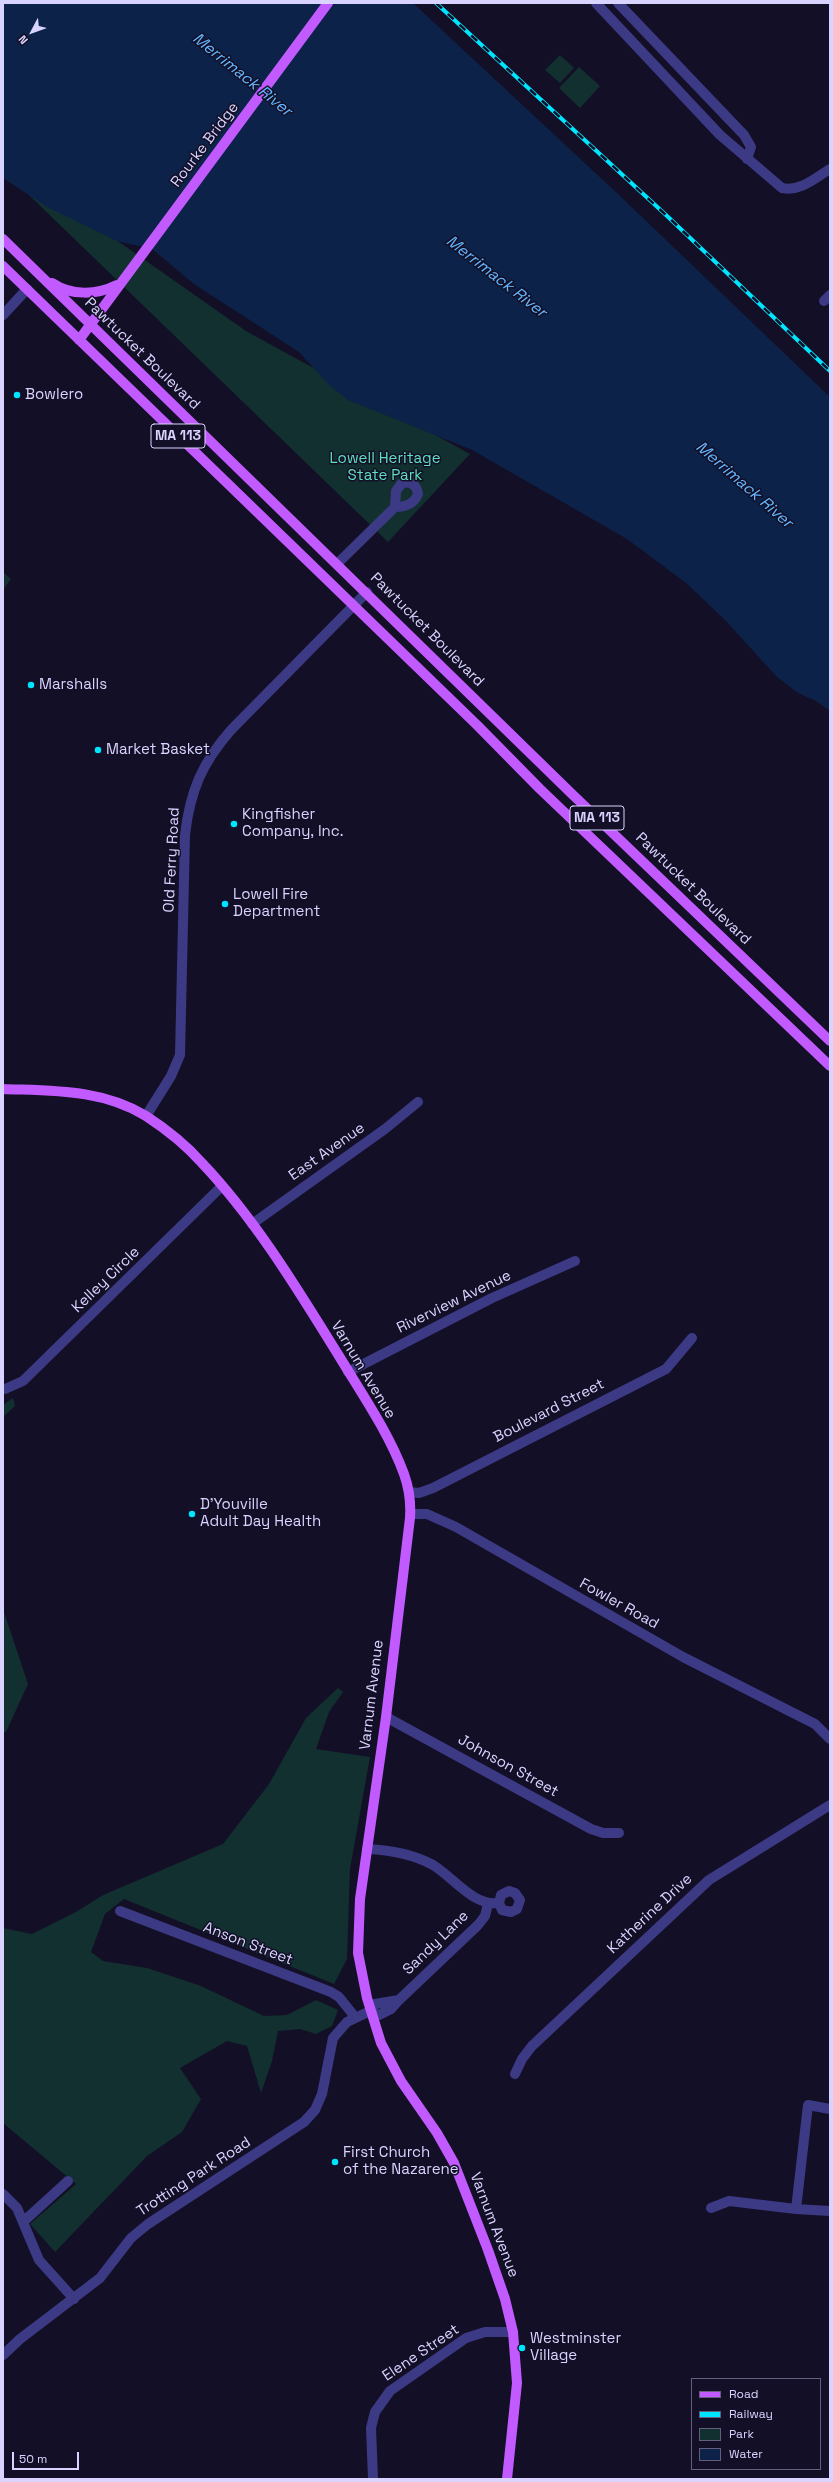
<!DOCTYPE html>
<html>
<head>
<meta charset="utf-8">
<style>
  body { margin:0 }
  #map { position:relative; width:833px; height:2482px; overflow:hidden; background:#130f26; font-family:"Space Grotesk",sans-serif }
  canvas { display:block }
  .frame { position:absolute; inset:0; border:4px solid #d9d4ff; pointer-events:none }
  .legend { position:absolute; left:691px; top:2378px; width:130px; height:92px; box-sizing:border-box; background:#130f26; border:1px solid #625e7d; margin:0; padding:5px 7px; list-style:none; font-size:12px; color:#d9d4ff }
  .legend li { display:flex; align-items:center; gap:8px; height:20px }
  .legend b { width:20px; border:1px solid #625e7d }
  .north { position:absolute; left:12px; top:12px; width:40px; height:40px; -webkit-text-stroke:3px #130f26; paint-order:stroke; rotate:229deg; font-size:11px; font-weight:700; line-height:16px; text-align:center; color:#d9d4ff }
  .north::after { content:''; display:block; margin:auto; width:14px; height:18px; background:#d9d4ff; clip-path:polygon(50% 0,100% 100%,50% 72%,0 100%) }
  .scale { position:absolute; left:12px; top:2452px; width:67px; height:18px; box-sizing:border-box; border:2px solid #d9d4ff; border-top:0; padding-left:5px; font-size:12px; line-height:14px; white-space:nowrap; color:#d9d4ff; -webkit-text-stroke:3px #130f26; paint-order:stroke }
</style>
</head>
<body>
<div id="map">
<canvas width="833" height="2482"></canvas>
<div class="frame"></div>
<ul class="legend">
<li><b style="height:5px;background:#c25bff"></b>Road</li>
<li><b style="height:5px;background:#00e5ff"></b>Railway</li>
<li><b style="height:11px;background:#12302f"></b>Park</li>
<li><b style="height:11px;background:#0c2248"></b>Water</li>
</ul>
<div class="north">N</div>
<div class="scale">50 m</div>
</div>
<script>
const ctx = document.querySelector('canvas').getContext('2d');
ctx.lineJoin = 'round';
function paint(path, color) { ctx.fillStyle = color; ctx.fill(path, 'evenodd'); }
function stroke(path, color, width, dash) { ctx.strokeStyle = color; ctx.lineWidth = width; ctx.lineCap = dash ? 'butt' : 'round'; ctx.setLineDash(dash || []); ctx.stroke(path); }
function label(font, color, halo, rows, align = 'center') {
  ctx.font = font + ' "Space Grotesk",sans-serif'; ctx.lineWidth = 3; ctx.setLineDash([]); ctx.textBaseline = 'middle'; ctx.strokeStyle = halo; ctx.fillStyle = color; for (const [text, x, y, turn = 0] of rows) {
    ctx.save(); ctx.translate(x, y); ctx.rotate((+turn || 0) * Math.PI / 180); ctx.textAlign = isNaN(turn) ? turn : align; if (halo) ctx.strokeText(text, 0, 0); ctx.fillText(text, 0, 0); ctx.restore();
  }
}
paint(new Path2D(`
  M560,55l14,13 -14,15 -15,-13z
  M579,67l21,19 -20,22 -21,-20z
  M3,149l82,69 161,113 224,123 -82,88 -385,-372z
  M3,572l8,7 -8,11z
  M13,1398l2,8 -12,11v-12z
  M3,1609l25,75 -22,48 -3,1z
  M338,1688l5,4 -14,20 -13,37 54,8 -20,112 -3,90 -13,25 -210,-85 -19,15 -14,38 12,9 44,7 54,18 63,30 23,-1 29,-15 22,10 -6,16 -16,8 -16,-5 -22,2 -6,30 -11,32 -14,-47 -20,-5 -47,27 21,31 -19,33 -35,24 -92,96 -25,-28 46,-40 -73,-61v-195l29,6 44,-22 27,-17 120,-51 46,-60 37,-66z`), '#12302f');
paint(new Path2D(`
  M3,3h410l205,191 212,203v314l-14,-10 -18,-8 -21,-16 -53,-58 -38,-36 -59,-44 -155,-89 -124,-50 -18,-14 -31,-34 -105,-68 -42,-35 -35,-8 -70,-34 -44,-29z`), '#0c2248');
stroke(new Path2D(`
  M596,3l124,132 62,53c18,4 33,-10 48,-19
  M618,3l126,132 7,12 -4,12
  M824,301l6,-6
  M3,315l24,-26
  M338,563l57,-56 1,-16 6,-8c8,-2 15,2 16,11 -4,10 -12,13 -23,13
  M146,1116l25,-40 9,-21 5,-220c5,-44 17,-72 46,-105l136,-138
  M252,1224l133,-95 33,-27
  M348,1372l144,-74 83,-37
  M5,1389l18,-8 199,-195
  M409,1492l10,1 14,-5 233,-119 26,-31
  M410,1514h17l29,13 227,130 132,67 15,15
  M386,1717l205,112 12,4h16
  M367,1849c23,1 46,5 66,16 20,12 41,42 66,38l2,-8 8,-4 6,2 5,7 -3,9 -6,3 -9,-2 -3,-7
  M120,1911l211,81 8,5 16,20
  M370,2011l9,4 12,-6 8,-9 79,-75 7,-9 3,-12
  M370,2011l5,-7 24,-4
  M515,2074l7,-15 10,-13 177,-166 121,-75
  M830,2109l-22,-4 -12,104 34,2
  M3,2194l14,14 22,52 35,39
  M711,2208l18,-7 67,8
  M23,2222l45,-41
  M3,2355l17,-16 80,-61 31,-40 17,-14 156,-102 11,-12 7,-16 11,-56 14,-16 23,-11
  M373,2479l-2,-51 4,-16 15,-21 76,-53 19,-6h28`), '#3d3a85', 10);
stroke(new Path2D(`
  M3,239l570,556 257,246
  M3,266l474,459 63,64 290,277
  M52,283c19,13 45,12 65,2
  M79,340l249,-337
  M3,1089c50,2 99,0 143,27 20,13 40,29 56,47 54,57 96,127 137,193 23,38 50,77 65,118 5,14 7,29 6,44l-24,199 -26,182 -2,54 9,45 14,45 20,38 36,52 17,30 34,87 17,49 8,33 4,51 -10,96`), '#c25bff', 10);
const rail = new Path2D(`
  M436,3l230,212 164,156`);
stroke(rail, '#00e5ff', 4);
stroke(rail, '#130f26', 2.5, [8]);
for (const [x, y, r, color] of [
  [17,395,4,"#00e5ff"],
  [31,685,4,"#00e5ff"],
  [98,750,4,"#00e5ff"],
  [234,824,4,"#00e5ff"],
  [225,904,4,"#00e5ff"],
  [192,1514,4,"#00e5ff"],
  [335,2162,4,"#00e5ff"],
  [522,2348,4,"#00e5ff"]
]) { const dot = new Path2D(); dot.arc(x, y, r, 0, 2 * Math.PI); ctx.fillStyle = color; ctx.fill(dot); stroke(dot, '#130f26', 1.5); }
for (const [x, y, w] of [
  [178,436,54],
  [597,818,54]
]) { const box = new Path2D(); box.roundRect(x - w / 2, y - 12, w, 24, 3); ctx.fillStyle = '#130f26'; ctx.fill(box); stroke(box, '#d9d4ff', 1); }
label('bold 14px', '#d9d4ff', null, [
  ["MA 113",178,436],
  ["MA 113",597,818]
]);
label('15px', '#d9d4ff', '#130f26', [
  ["Rourke Bridge",205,145,-53],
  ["Pawtucket Boulevard",142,354,44],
  ["Pawtucket Boulevard",427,630,45],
  ["Old Ferry Road",172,860,-87],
  ["Pawtucket Boulevard",693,889,44],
  ["East Avenue",327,1152,-35],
  ["Kelley Circle",106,1280,-44],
  ["Riverview Avenue",454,1302,-26],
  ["Varnum Avenue",363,1370,59],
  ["Boulevard Street",549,1411,-27],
  ["Fowler Road",619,1604,29],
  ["Varnum Avenue",372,1695,-83],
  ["Johnson Street",508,1766,29],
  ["Katherine Drive",650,1914,-43],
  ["Sandy Lane",436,1943,-44],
  ["Anson Street",248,1944,21],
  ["Trotting Park Road",194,2177,-33],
  ["Varnum Avenue",494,2225,69],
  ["Elene Street",421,2353,-34]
]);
label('15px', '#d9d4ff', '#130f26', [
  ["Bowlero",25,395],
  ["Marshalls",39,685],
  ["Market Basket",106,750],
  ["Kingfisher",242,815],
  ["Company, Inc.",242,832],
  ["Lowell Fire",233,895],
  ["Department",233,912],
  ["D'Youville",200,1505],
  ["Adult Day Health",200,1522],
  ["First Church",343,2153],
  ["of the Nazarene",343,2170],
  ["Westminster",530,2339],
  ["Village",530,2356]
], 'left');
label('15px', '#5fe0c0', '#130f26', [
  ["Lowell Heritage",385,459],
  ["State Park",385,476]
]);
label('italic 16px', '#62b6ff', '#130f26', [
  ["Merrimack River",242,75,39],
  ["Merrimack River",496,277,38],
  ["Merrimack River",744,485,41]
]);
</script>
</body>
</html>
